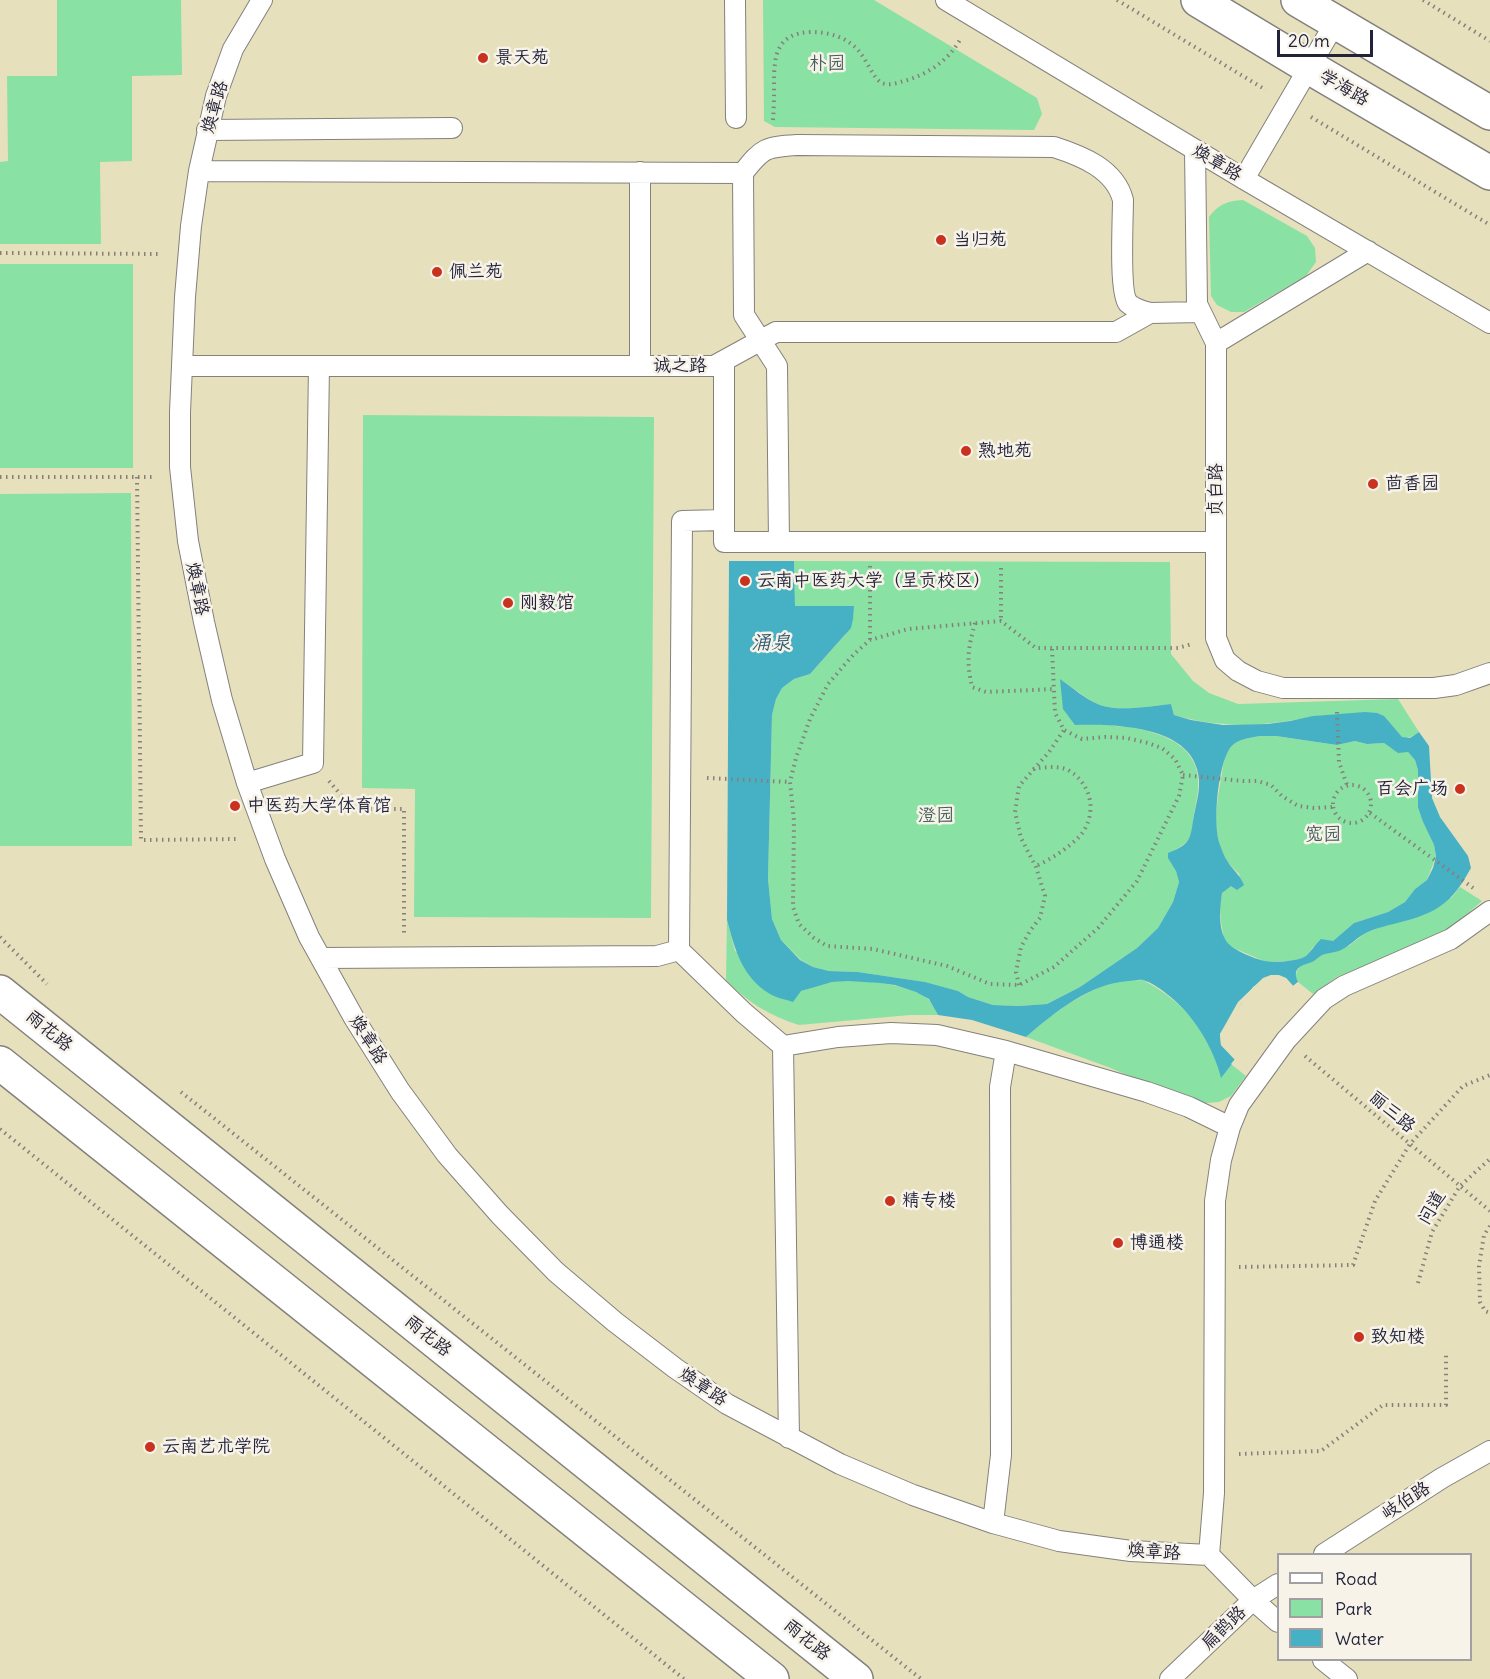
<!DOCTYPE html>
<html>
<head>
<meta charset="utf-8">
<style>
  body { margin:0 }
  #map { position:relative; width:1490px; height:1679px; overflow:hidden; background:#e7e0bd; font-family:Delius,sans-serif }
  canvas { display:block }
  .legend { position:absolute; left:1277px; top:1553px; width:195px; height:108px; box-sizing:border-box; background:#f7f3e8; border:2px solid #a29fa3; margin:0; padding:8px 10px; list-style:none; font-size:18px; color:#22223b }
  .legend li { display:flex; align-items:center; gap:12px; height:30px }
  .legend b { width:30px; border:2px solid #a29fa3 }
  .scale { position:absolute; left:1277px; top:30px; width:96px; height:27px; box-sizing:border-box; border:3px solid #22223b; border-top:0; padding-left:8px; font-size:18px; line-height:21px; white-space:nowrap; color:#22223b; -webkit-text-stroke:4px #f7f3e8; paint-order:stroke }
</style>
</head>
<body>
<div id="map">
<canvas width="1490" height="1679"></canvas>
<ul class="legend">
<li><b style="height:8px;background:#fff"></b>Road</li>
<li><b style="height:16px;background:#8ae1a4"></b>Park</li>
<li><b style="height:16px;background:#46b1c4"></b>Water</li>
</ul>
<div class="scale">20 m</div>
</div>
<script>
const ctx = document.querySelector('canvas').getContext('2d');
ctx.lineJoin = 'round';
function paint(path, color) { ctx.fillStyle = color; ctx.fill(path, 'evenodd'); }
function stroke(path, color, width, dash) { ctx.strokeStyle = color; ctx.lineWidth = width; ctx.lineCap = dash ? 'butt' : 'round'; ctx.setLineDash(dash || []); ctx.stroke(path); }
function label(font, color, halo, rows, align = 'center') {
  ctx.font = font + ' Delius,"LXGW WenKai TC",sans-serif'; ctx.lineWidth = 5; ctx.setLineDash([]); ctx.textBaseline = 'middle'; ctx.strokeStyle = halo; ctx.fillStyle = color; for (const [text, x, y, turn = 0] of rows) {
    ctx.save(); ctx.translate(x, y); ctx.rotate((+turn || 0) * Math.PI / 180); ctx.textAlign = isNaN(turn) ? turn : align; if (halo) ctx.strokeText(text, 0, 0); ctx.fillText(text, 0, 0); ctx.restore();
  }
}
paint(new Path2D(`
  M57,0h124l1,75 -50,1v85l-32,1 1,82h-101v-82l8,-1 -1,-85h50z
  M763,0h111l163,98 5,16 -8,16 -259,-3 -11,-6z
  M1243,200l64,36 8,12 1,14 -10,14 -62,36h-13l-14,-7 -6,-9 -2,-79c10,-13 18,-16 34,-17z
  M0,264h133v204h-133z
  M363,415l291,2 -3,501 -237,-1 1,-128 -53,-1z
  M131,493l1,353h-132v-352z
  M794,561l376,1 1,92 22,27 16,12 29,11 160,-5 21,33c-5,3 -11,8 -17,5 -1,-1 -6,-6 -7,-7 -6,-4 -48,-14 -57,-15 -18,-1 -34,4 -50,6 -39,6 -77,5 -114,-6l-3,-11c-20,2 -52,8 -71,1 -14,-6 -26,-17 -39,-25 7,7 39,42 45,44 7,3 16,2 23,3 49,9 80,27 66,81 -5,23 3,29 -20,42l1,21 3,11 -6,20 -15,26 -21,20 -57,39 -33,17 -28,2 -26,-1 -25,-8 -10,-6 -34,-9 -66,-10 -29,-1 -16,-4 -12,-7 -20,-20 -9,-21 -4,-40 4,-164 4,-16 6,-11 12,-9 16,-5 35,-39 9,-29h-59z
  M1260,736h16l61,9 18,-4 12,3 17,-1 7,5 17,4 7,8 3,10v19l5,33 11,23 2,11 -9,24 -12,9 -10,13 -17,10 -34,11 -21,18 -20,6 -8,11 -15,3 -24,1 -37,-16 -5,-7 -3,-17 -1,-15 2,-14 18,-18c-4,-4 -9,-9 -13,-14 -16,-24 -11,-55 -6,-82 2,-10 2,-22 9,-31 7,-9 19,-10 30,-12z
  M1460,887l22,14 -29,25 -52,25 -64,26 -24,17 -15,-12 -3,-5 3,-8 5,-5 10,-3 10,-7 15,-3 12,-6 14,-11 88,-37z
  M727,920l8,31 66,40c10,-3 21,-8 32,-9 22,-4 78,2 95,17 4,3 7,11 10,16h-28l-111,10c-29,-9 -52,-23 -73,-45z
  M1143,980c41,22 66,51 78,97l10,-13 15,12 -15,20 -12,6 -13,1 -17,-2 -81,-34 -82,-30c26,-23 54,-44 88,-55 9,-2 20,-1 29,-2z`), '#8ae1a4');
paint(new Path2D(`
  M729,561h65l1,45h59l-1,13 -2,9 -41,46 -16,5 -12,9 -6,11 -4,16 -4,164 4,40 9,21 19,20 13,7 16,4 29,1 67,10 33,9 10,6 25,8 26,1 28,-2 33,-17 57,-39 21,-20 15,-26 6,-20 -3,-11 -8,-13v-5c24,-9 22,-15 26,-38 3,-16 8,-29 3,-46 -12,-44 -86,-45 -122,-44l-12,-16 -3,-30c13,9 25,20 40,26 19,7 51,1 71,-1l3,11 17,5 32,5 45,-1 22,-3 23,-5 52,-4 12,1 7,3 18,21 8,1 9,-6 10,14 3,52 8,19 28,39 3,12c-9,16 -17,29 -32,39 -23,15 -49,15 -73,26 -10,5 -17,14 -27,18 -4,1 -9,2 -14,3 -4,1 -7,4 -11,7 -11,5 -23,5 -16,21l-5,4 -7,-8 -15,-3 -18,12 -33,47 1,11 14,15 -14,18c-6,-24 -18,-46 -34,-65 -9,-11 -30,-29 -44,-33 -4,-1 -10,1 -14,1 -39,2 -75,32 -103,56l-54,-17 -34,-5 -9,-16 -13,-7 -21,-7 -15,-2 -32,-2 -16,1 -31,9 -8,11c-8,-3 -17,-4 -23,-8 -28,-17 -35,-44 -43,-74zM1260,736h16l61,9 18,-4 12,3 17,-1 14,10 10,-1 7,8 3,10v37l5,15 11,23 2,11 -3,12 -6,12 -12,9 -10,13 -17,10 -34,11 -21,18 -12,-2c-5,5 -10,12 -15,17 -6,5 -33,7 -41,5 -10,-2 -36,-12 -40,-22 -7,-13 -5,-31 -3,-46l9,-7 6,4 7,-5c-4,-10 -11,-15 -16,-23 -4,-5 -6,-12 -8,-17 -8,-20 -2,-80 10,-97 7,-9 19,-10 30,-12z`), '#46b1c4');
paint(new Path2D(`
  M1271,975h8l7,3 7,8 5,-4 2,2 -7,5 -9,-8 -13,-3 -7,2 -23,24 -18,30 1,10 14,15 -4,7 -3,-2 4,-5 -14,-14 -1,-11 18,-32 25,-24z`), '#e7e0bd');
const service = new Path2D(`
  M262,0l-29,49 -17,47 -17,75 -8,55 -6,71 -5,115v55l8,74 16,81 18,78 25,83 28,76 34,78 45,81 46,73 47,64 53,60 56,57 59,50 60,46 52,36 113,60 73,31 80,28 66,18 72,10 78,4 44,45 25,-16
  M735,0l1,118
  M946,0l298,179 246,144
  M207,130l245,-2
  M1195,150l2,154 19,39v295l9,22 13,11 19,10 26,7h151l22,-3 34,-12
  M199,171l544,2c20,-26 23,-26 55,-28l256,2c28,9 61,22 69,53 0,18 -4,92 5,103 6,6 15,8 22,10
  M640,172v194
  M743,173l1,142 33,51 2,176
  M1244,179l91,-156
  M1216,343l152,-92
  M724,361v181h492
  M182,366h532l62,-34h340l34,-19 50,-1
  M247,783l66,-20 6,-397
  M679,950l65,63 39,33 6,392
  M321,958l336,-2 22,-6 3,-429 42,-1
  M783,1046l55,-9 53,-4 46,2 69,16 141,41 42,15 41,20
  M993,1523l8,-68 -1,-368 6,-36
  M1324,1554l118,-76 48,-27
  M1209,1555l5,-62 1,-292 6,-41 9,-33 9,-22 47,-65 38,-41 20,-13 107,-47 39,-28
  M1323,1660l24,19
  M1170,1679l83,-79 25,22`);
const tertiary = new Path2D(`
  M0,992l856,687
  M0,1063l772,616`);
const secondary = new Path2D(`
  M1198,0l111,67 181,106
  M1298,0l192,113`);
stroke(service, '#84817c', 22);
stroke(tertiary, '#84817c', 36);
stroke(secondary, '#84817c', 36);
stroke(new Path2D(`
  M1117,0l149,90
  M1423,0l67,41
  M1311,117l179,108
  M773,120c1,-12 1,-24 1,-37 0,-28 3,-50 37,-51 16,0 31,4 43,14 12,10 18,32 28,37 7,3 15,0 22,-2 25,-7 45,-21 57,-43
  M0,253l161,1
  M0,477h156
  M137,477l4,363 95,-1
  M870,566v74
  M1001,568v53
  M975,623c-7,26 -9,37 -3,64l14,5 68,-3
  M1052,649l3,64 9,17 18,9 23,-2 22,1 21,5 14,5 13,11 8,16 -4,21 -42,85 -39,47 -44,39 -35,18 -29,-1 -43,-18 -74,-17 -46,-3 -13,-8 -15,-14 -6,-17 1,-86 -4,-39 6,-24 14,-39 18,-35 26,-30 16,-14 38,-11 93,-8 35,27h142l14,-4
  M1337,712l2,50 8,23
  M1033,769c11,-2 23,-3 33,0 3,1 6,4 8,5 20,16 22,44 5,63 -12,12 -28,22 -43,29
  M1183,775l60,6h14l14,4 11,11 16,10 16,2 19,-1
  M707,778l83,4
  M329,781l24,28h51v124
  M1333 804a19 19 0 1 1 38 0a19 19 0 1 1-38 0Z
  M1370,813l106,77
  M0,937l47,47
  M1019,985l-3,-13 5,-25 9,-16 10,-13 5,-22 -9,-29 -15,-29 -6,-26 4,-26 30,-34 15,-22
  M1305,1056l185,155
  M181,1092l740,587
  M0,1129l684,550
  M1490,1226l-6,9 -5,31 1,36 5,9 5,2
  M1239,1267l114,-2 22,-64 35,-57 53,-58 27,-11
  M1418,1283l14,-51 28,-46 30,-27
  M1239,1454l82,-3 62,-46h63v-52`), '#84817c', 4, [1.5, 4.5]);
stroke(service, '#fff', 20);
stroke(tertiary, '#fff', 33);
stroke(secondary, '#fff', 33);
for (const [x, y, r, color] of [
  [483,58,6,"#c8321e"],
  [941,240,6,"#c8321e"],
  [437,272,6,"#c8321e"],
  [966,451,6,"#c8321e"],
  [1373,484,6,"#c8321e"],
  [745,581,6,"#c8321e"],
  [508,603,6,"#c8321e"],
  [1460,789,6,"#c8321e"],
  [235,806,6,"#c8321e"],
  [890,1201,6,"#c8321e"],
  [1118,1243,6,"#c8321e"],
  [1359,1337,6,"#c8321e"],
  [150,1447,6,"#c8321e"]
]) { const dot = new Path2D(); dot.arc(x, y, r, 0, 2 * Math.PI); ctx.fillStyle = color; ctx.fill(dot); stroke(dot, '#f7f3e8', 2); }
label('18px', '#22223b', '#f7f3e8', [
  ["景天苑",495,58],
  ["当归苑",953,240],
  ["佩兰苑",449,272],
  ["熟地苑",978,451],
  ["茴香园",1385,484],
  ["云南中医药大学（呈贡校区）",757,581],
  ["刚毅馆",520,603],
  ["百会广场",1448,789,"right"],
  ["中医药大学体育馆",247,806],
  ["精专楼",902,1201],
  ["博通楼",1130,1243],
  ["致知楼",1371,1337],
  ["云南艺术学院",162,1447]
], 'left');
label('18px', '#415b5a', '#f7f3e8', [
  ["朴园",827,64],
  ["澄园",936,816],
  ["宽园",1323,835]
]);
label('18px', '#22223b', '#f7f3e8', [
  ["学海路",1344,88,30],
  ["焕章路",215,107,-74],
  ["焕章路",1217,163,31],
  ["诚之路",680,366],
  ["贞白路",1216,490,-90],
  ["焕章路",197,589,79],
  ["雨花路",49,1031,39],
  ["焕章路",368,1040,58],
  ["丽三路",1392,1112,40],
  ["问道",1432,1208,-60],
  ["雨花路",428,1336,39],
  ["焕章路",703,1387,34],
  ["岐伯路",1406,1501,-33],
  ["焕章路",1154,1552,4],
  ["扁鹊路",1224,1628,-44],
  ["雨花路",807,1640,39]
]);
label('italic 20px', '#305b72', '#f7f3e8', [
  ["涌泉",771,643]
]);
</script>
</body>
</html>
